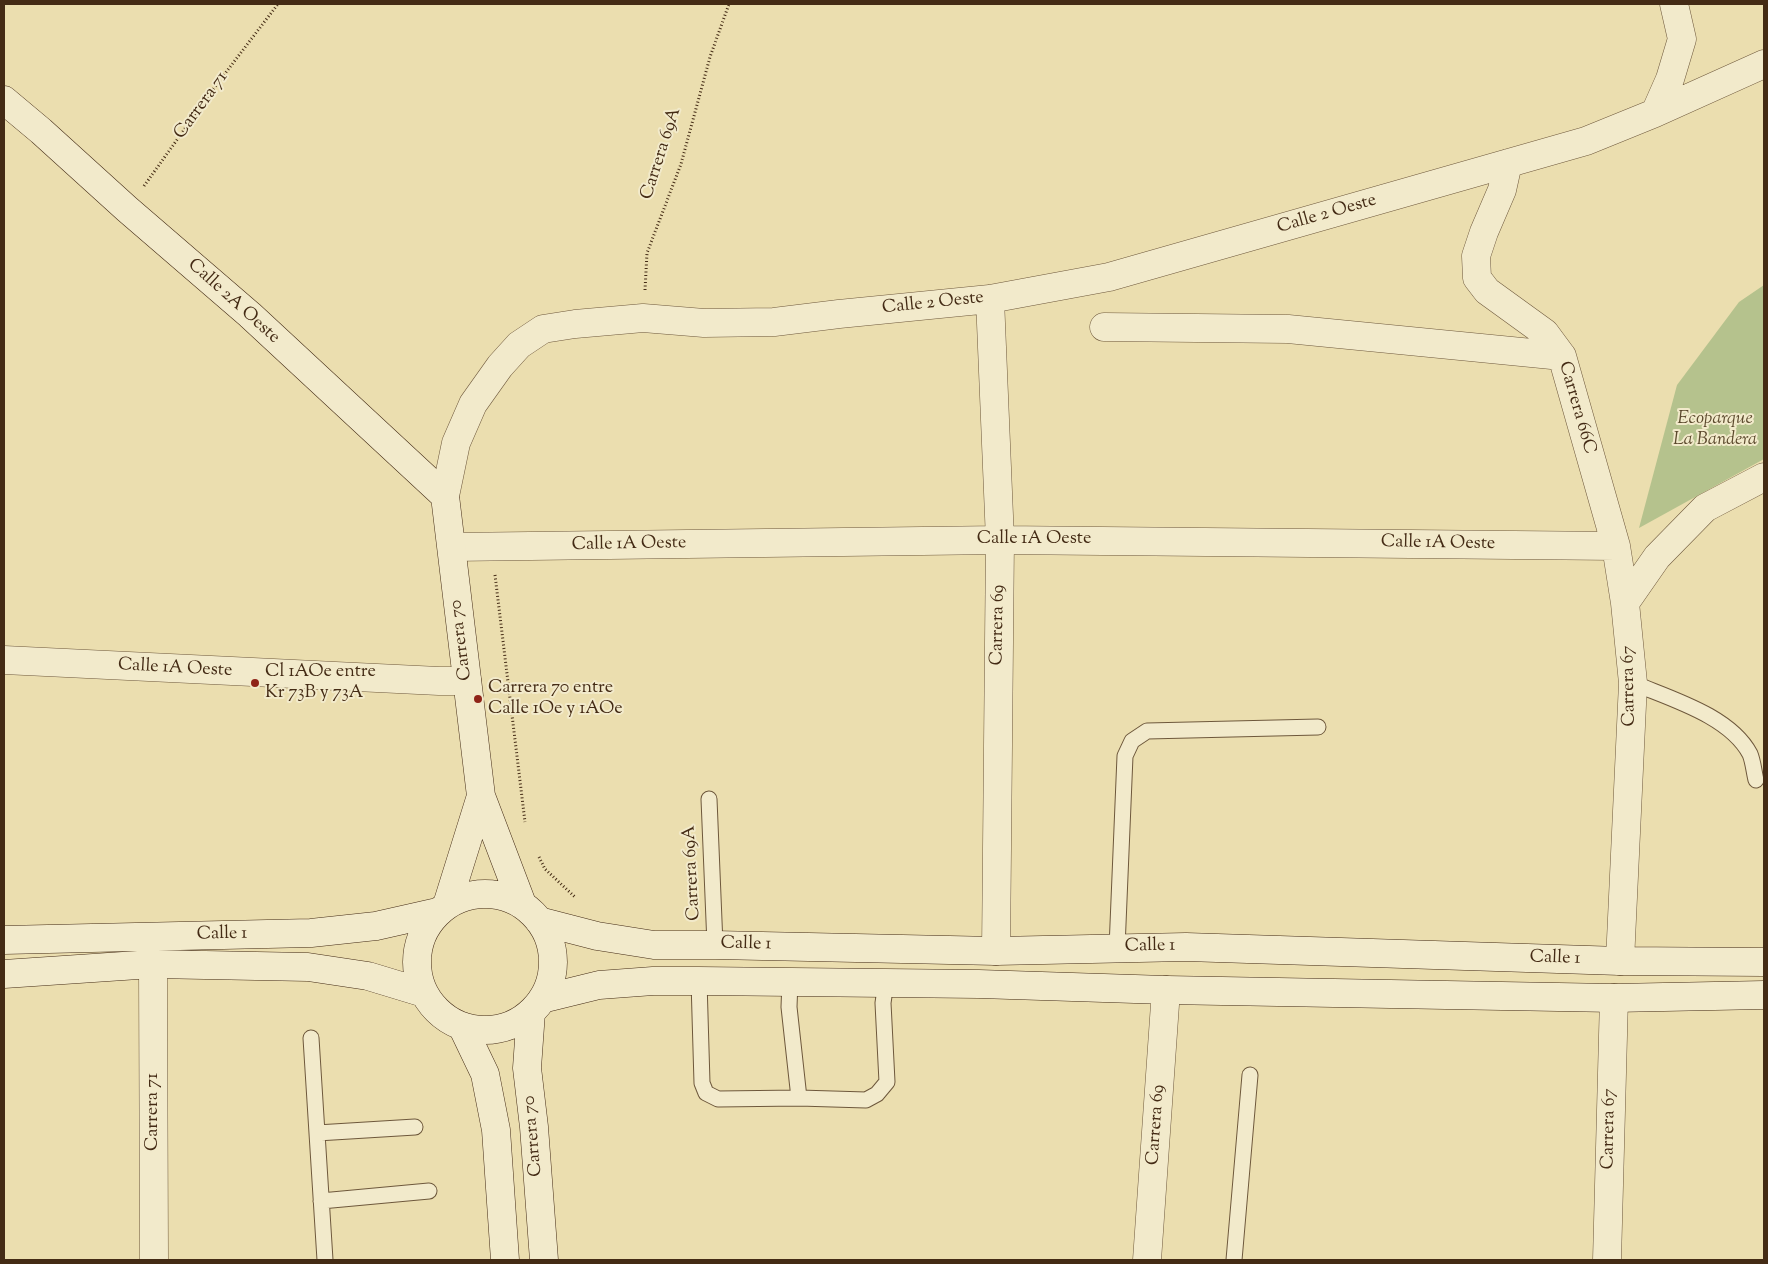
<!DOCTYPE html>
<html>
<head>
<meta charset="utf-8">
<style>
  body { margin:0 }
  #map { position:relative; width:1768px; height:1264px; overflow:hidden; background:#ebdeaf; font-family:"Sorts Mill Goudy",serif }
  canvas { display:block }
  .frame { position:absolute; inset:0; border:5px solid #442b15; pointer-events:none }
</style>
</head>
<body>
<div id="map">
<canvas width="1768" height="1264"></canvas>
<div class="frame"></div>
</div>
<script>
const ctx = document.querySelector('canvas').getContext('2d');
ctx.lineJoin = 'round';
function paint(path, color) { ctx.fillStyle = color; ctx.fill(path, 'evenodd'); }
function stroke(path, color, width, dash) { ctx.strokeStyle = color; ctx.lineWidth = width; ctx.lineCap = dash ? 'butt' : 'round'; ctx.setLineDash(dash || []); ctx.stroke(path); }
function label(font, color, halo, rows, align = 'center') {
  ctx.font = font + ' "Sorts Mill Goudy",serif'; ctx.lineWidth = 4; ctx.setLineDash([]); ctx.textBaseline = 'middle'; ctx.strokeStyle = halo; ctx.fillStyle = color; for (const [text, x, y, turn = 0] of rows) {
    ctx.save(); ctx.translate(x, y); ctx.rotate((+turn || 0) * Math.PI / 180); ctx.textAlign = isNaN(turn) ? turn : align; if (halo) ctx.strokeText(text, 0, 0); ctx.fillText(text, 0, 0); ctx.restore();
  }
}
paint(new Path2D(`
  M1764,285v174l-125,69 38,-143 62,-83z`), '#b5c28d');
const lane = new Path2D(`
  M1633,683c38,16 97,33 117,71 3,7 4,18 6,26
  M709,799l6,146
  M1117,948l8,-192 7,-15 15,-10 171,-4
  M699,981l3,102 4,10 12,6 81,-1 67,2 11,-6 10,-12 -4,-79 3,-21
  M790,981l-1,26 10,91
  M311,1038l14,222
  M317,1133l98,-6
  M321,1201l108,-10
  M1234,1260l16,-185`);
const street = new Path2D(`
  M1655,113l15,-34 12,-40 -8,-35
  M1508,163l-6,27 -18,42 -8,24 1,22 10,13 58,42 17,23 54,190 9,57 8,80 -13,278
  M990,299l10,241 -4,411
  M1104,327l184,2 274,27
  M445,496l11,-53 17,-39 27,-38 19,-21 24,-16 32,-5 68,-6 61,5 70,-1 65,-8 151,-15 119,-22 477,-136 69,-28 109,-49
  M452,547l548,-7 616,6
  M1625,603l32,-46 48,-49 59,-31
  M4,660l435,21h28
  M153,964l1,296
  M1147,1260l19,-270
  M1607,1260l7,-262`);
const secondary = new Path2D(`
  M4,100l37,31 86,78 123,106 195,181 36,300 41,108
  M417 962a68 68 0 1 1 136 0a68 68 0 1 1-136 0Z
  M447,905l34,-109
  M539,921l58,15 57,9h61l281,6 190,-4 434,14 144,1
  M4,940l307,-7 65,-7 62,-14
  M4,974l149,-10 155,3 60,9 56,17
  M542,999l57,-14 54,-4h46l280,3 187,6 448,8 150,-3
  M531,1012l-4,56 7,59 10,133
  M462,1026l23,48 11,56 9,130`);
stroke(lane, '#6e583c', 17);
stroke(street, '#6e583c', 29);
stroke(secondary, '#442b15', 29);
stroke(new Path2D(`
  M144,186l70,-98 64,-84
  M645,290l2,-37 34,-89 29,-107 19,-53
  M495,575l30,247
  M539,857l6,12 31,29`), '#442b15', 3, [1, 2.5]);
stroke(lane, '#f2eacb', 15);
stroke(street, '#f2eacb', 28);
stroke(secondary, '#f2eacb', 28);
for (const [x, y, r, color] of [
  [255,683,5,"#8f2418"],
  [478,699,5,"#8f2418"]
]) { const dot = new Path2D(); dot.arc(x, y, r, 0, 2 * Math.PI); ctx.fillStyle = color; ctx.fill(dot); stroke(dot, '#f2eacb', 2); }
label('18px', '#442b15', '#f2eacb', [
  ["Carrera 71",202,106,-54],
  ["Carrera 69A",662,154,-72],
  ["Calle 2 Oeste",1327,215,-16],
  ["Calle 2A Oeste",233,302,42],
  ["Calle 2 Oeste",933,304,-6],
  ["Carrera 66C",1576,408,74],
  ["Calle 1A Oeste",1034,540],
  ["Calle 1A Oeste",1438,544,1],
  ["Calle 1A Oeste",629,545,-1],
  ["Carrera 69",999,625,-89],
  ["Carrera 70",462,640,-97],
  ["Calle 1A Oeste",175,669,3],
  ["Carrera 67",1630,686,-91],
  ["Carrera 69A",693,873,-93],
  ["Calle 1",222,935,-1],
  ["Calle 1",746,945,1],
  ["Calle 1",1150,947,-1],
  ["Calle 1",1555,959,2],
  ["Carrera 71",154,1112,-90],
  ["Carrera 69",1157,1125,-86],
  ["Carrera 67",1610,1129,-89],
  ["Carrera 70",534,1136,-95]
]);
label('italic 18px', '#5b492d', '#f2eacb', [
  ["Ecoparque",1715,420],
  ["La Bandera",1715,441]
]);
label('18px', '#442b15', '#f2eacb', [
  ["Cl 1AOe entre",265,673],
  ["Kr 73B y 73A",265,694],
  ["Carrera 70 entre",488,689],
  ["Calle 1Oe y 1AOe",488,710]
], 'left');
</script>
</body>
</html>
